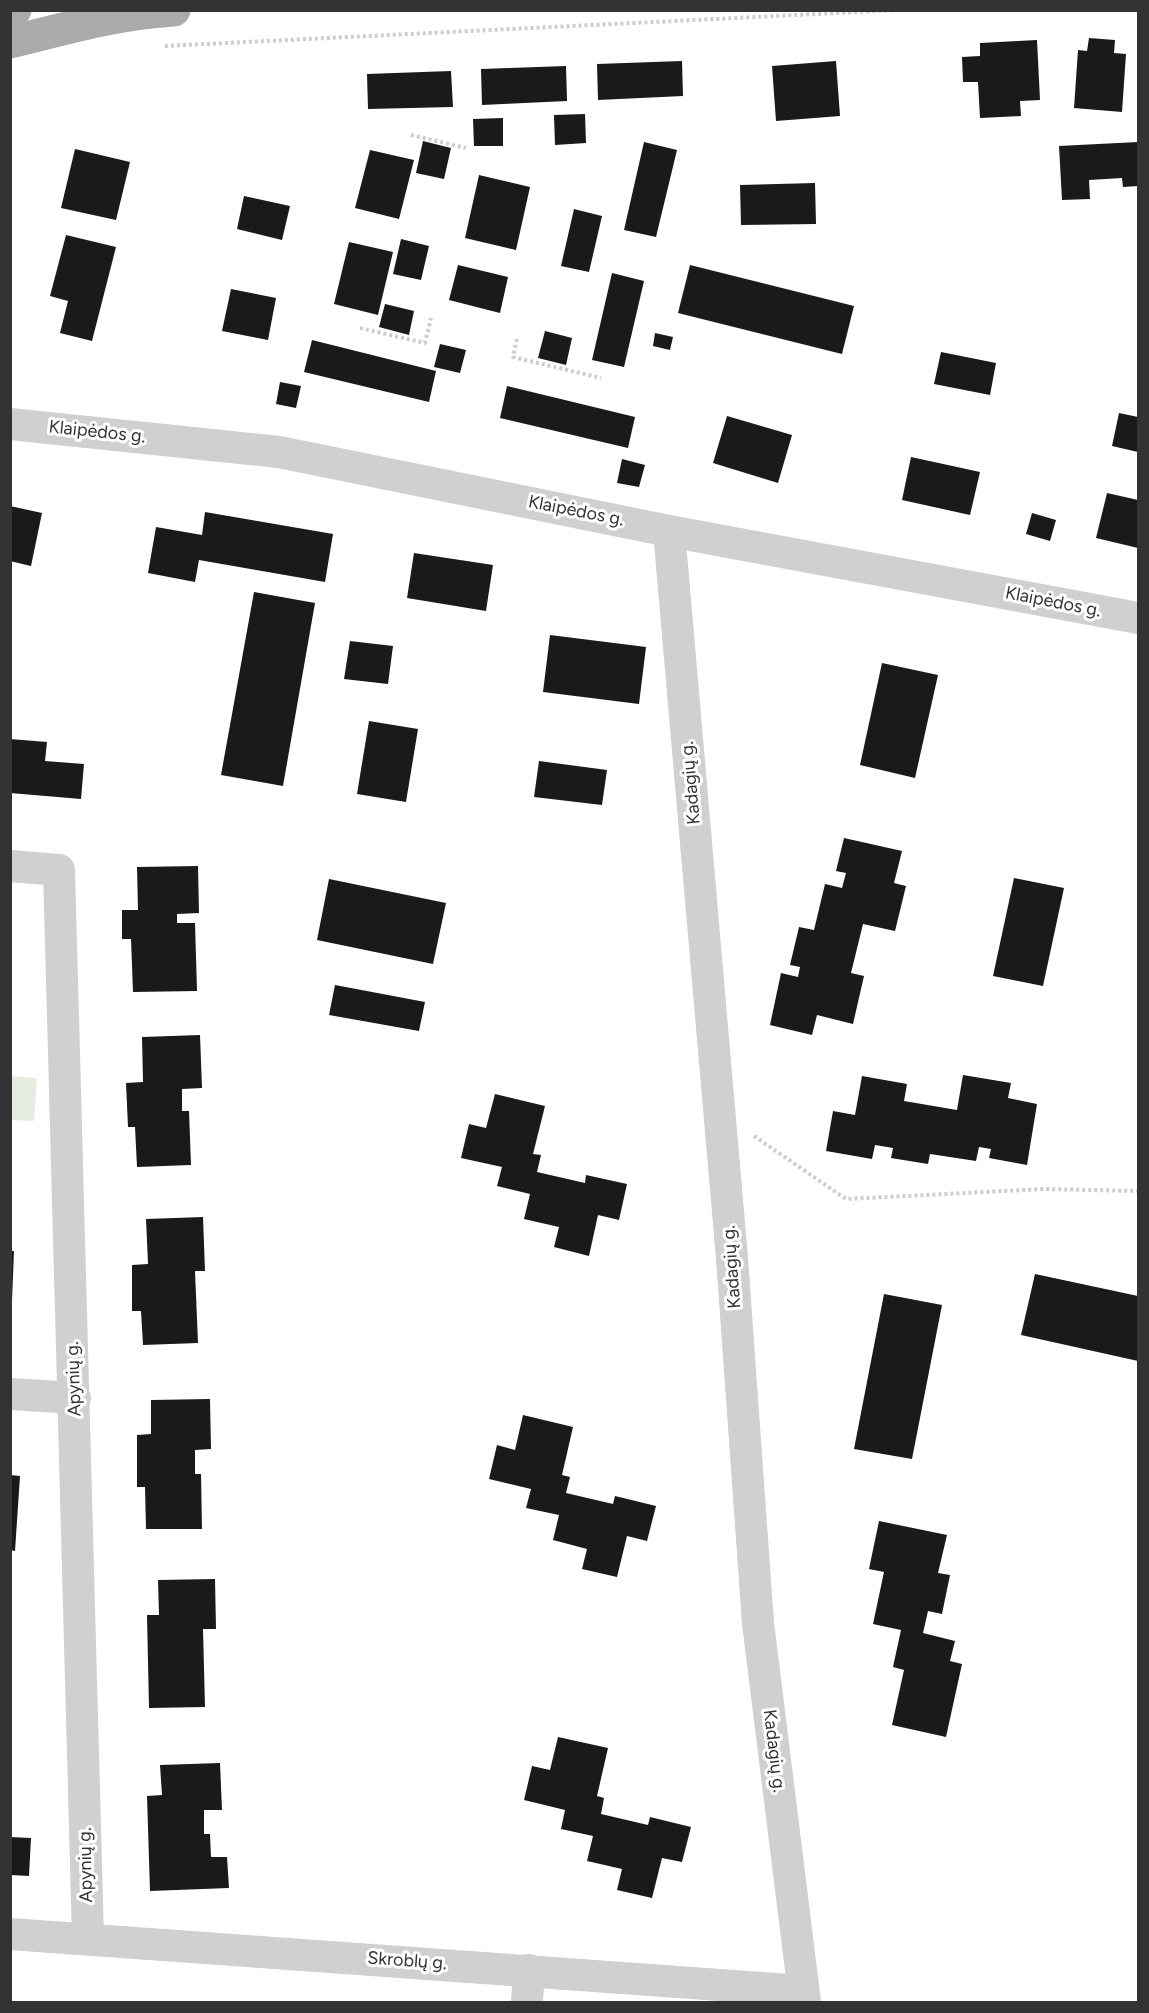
<!DOCTYPE html>
<html>
<head>
<meta charset="utf-8">
<style>
  body { margin:0 }
  #map { position:relative; width:1149px; height:2013px; overflow:hidden; background:#fff; font-family:Figtree,sans-serif }
  canvas { display:block }
  .frame { position:absolute; inset:0; border:12px solid #333; pointer-events:none }
</style>
</head>
<body>
<div id="map">
<canvas width="1149" height="2013"></canvas>
<div class="frame"></div>
</div>
<script>
const ctx = document.querySelector('canvas').getContext('2d');
ctx.lineJoin = 'round';
function paint(path, color) { ctx.fillStyle = color; ctx.fill(path, 'evenodd'); }
function stroke(path, color, width, dash) { ctx.strokeStyle = color; ctx.lineWidth = width; ctx.lineCap = dash ? 'butt' : 'round'; ctx.setLineDash(dash || []); ctx.stroke(path); }
function label(font, color, halo, rows, align = 'center') {
  ctx.font = font + ' Figtree,sans-serif'; ctx.lineWidth = 6; ctx.setLineDash([]); ctx.textBaseline = 'middle'; ctx.strokeStyle = halo; ctx.fillStyle = color; for (const [text, x, y, turn = 0] of rows) {
    ctx.save(); ctx.translate(x, y); ctx.rotate((+turn || 0) * Math.PI / 180); ctx.textAlign = isNaN(turn) ? turn : align; if (halo) ctx.strokeText(text, 0, 0); ctx.fillText(text, 0, 0); ctx.restore();
  }
}
paint(new Path2D(`
  M11,1076l26,2 -3,43 -23,-1z`), '#e6ecdf');
paint(new Path2D(`
  M1089,38l26,2 -1,13 12,1 -4,58 -48,-4 4,-58 9,1z
  M1037,40l3,60 -20,1 1,15 -41,2 -2,-36h-15l-1,-25 18,-1v-13z
  M682,61l1,35 -85,4 -1,-36z
  M836,61l4,55 -64,5 -4,-55z
  M566,66l1,35 -85,4 -1,-36z
  M451,71l2,36 -85,2 -1,-35z
  M585,114l1,29 -31,2 -1,-30z
  M503,118v28h-29l-1,-27z
  M423,141l28,7 -7,31 -28,-6z
  M644,142l33,8 -21,87 -32,-7z
  M1138,142v44l-15,1 -1,-9 -33,2 1,19 -28,1 -3,-54z
  M75,149l55,13 -14,58 -55,-12z
  M370,150l44,10 -15,59 -44,-11z
  M479,175l51,12 -14,63 -51,-12z
  M815,183l1,41 -75,1 -1,-40z
  M244,196l46,10 -8,34 -45,-11z
  M574,209l28,7 -13,56 -28,-6z
  M66,235l50,12 -24,94 -32,-8 8,-32 -18,-5z
  M401,239l28,7 -8,34 -28,-6z
  M349,242l44,10 -15,63 -44,-11z
  M458,265l50,12 -8,36 -51,-13z
  M690,265l164,41 -12,48 -164,-41z
  M612,273l32,8 -20,86 -32,-7z
  M231,289l45,9 -8,42 -46,-9z
  M385,304l29,7 -5,24 -30,-8z
  M545,331l27,7 -6,27 -28,-7z
  M655,333l18,4 -3,13 -17,-4z
  M312,340l124,31 -7,31 -125,-30z
  M440,344l26,6 -6,23 -26,-6z
  M941,352l55,11 -6,32 -56,-11z
  M280,382l21,4 -5,22 -20,-4z
  M507,386l128,31 -7,31 -128,-30z
  M1119,413l19,4v35l-26,-6z
  M727,416l65,19 -14,48 -65,-20z
  M911,457l69,15 -10,43 -68,-15z
  M622,459l23,6 -6,22 -22,-4z
  M1107,493l31,7v48l-42,-10z
  M10,506l32,7 -11,53 -21,-5z
  M205,512l128,22 -8,48 -126,-22 -4,22 -47,-9 8,-46 46,8z
  M1032,513l24,7 -6,21 -24,-7z
  M414,553l79,12 -7,46 -79,-13z
  M254,592l61,11 -32,183 -62,-11z
  M550,635l96,12 -7,57 -96,-12z
  M350,641l43,5 -5,38 -44,-5z
  M882,663l56,12 -23,103 -55,-13z
  M369,721l49,8 -12,73 -49,-8z
  M10,739l37,3 -2,19 39,3 -3,35 -71,-6z
  M539,761l68,9 -5,35 -68,-8z
  M844,838l58,13 -8,32 12,3 -11,45 -32,-7 -12,49 13,3 -11,48 -36,-9 -5,20 -42,-10 11,-52 17,4 2,-10 -10,-2 9,-38 15,3 11,-46 17,4 4,-15 -10,-2z
  M198,866l1,47 -22,1v9h18l2,68 -64,1 -2,-53h-9v-29h16l-1,-43z
  M1014,878l50,10 -21,98 -50,-10z
  M329,879l117,24 -13,61 -116,-24z
  M335,985l90,17 -6,29 -90,-16z
  M200,1035l2,53 -20,1v22h7l2,54 -54,2 -2,-40h-7l-2,-44 17,-1 -1,-45z
  M963,1075l48,8 -3,15 29,6 -10,61 -38,-7 2,-9 -12,-2 -3,14 -46,-7 -2,10 -37,-6 2,-10 -18,-3 -3,14 -46,-8 7,-40 22,4 7,-39 45,8 -3,17 53,9z
  M495,1094l50,12 -12,48 8,1 -4,17 48,11 1,-8 41,9 -8,36 -21,-5 -9,41 -35,-9 5,-20 -35,-8 6,-25 -33,-8 5,-19 -41,-9 8,-34 17,4z
  M203,1217l2,54h-10l3,72 -55,2 -2,-34h-9v-46l16,-1 -2,-45z
  M10,1251h4l-2,50h-2z
  M1035,1274l103,22v65l-117,-26z
  M884,1294l58,11 -30,154 -58,-10z
  M210,1399l1,50 -16,1v24h6l1,55h-56l-1,-42h-8v-52l14,-1v-34z
  M523,1415l50,12 -11,48 8,2 -4,16 47,11 2,-8 41,10 -9,35 -20,-5 -10,41 -35,-8 5,-20 -34,-9 6,-25 -33,-7 5,-19 -42,-10 8,-34 18,5z
  M10,1475l10,1 -5,75 -5,-1z
  M879,1521l68,14 -9,38 12,2 -8,39 -14,-3 -5,22 32,8 -5,20 12,3 -16,73 -54,-12 12,-55 -11,-3 8,-37 -28,-6 11,-52 -15,-3z
  M215,1579l1,50h-13l2,78 -56,1 -2,-93h12l-1,-35z
  M558,1737l50,11 -11,48 7,2 -3,16 47,11 2,-8 41,10 -9,35 -20,-4 -10,40 -35,-8 5,-21 -35,-8 6,-25 -32,-7 4,-19 -41,-10 8,-34 18,4z
  M220,1763l2,47h-18v24h6l1,23h16l2,31 -79,3 -3,-95 15,-1 -2,-30z
  M10,1837l21,1 -2,38 -19,-1z`), '#1a1a1a');
stroke(new Path2D(`
  M165,46l733,-36
  M411,135l55,13
  M360,328l65,15 6,-25
  M517,339l-4,18 88,21
  M754,1136l92,63 198,-10 94,2`), '#cdcdcd', 4, [3, 3]);
stroke(new Path2D(`
  M10,424l269,28 390,79 469,87
  M669,531l63,727 26,365 47,379
  M10,866l49,4 29,1068
  M10,1394l65,4
  M10,1934l793,57
  M527,2002l2,-32`), '#d0d0d0', 32);
stroke(new Path2D(`
  M10,12l5,-2
  M10,42c54,-13 108,-29 164,-32`), '#ababab', 33);
label('18px', '#333', '#fff', [
  ["Klaipėdos g.",97,432,6],
  ["Klaipėdos g.",576,511,11],
  ["Klaipėdos g.",1053,602,11],
  ["Kadagių g.",691,783,-95],
  ["Kadagių g.",732,1267,-94],
  ["Apynių g.",74,1379,-92],
  ["Kadagių g.",774,1751,83],
  ["Apynių g.",86,1865,-91],
  ["Skroblų g.",407,1961,4]
]);
</script>
</body>
</html>
